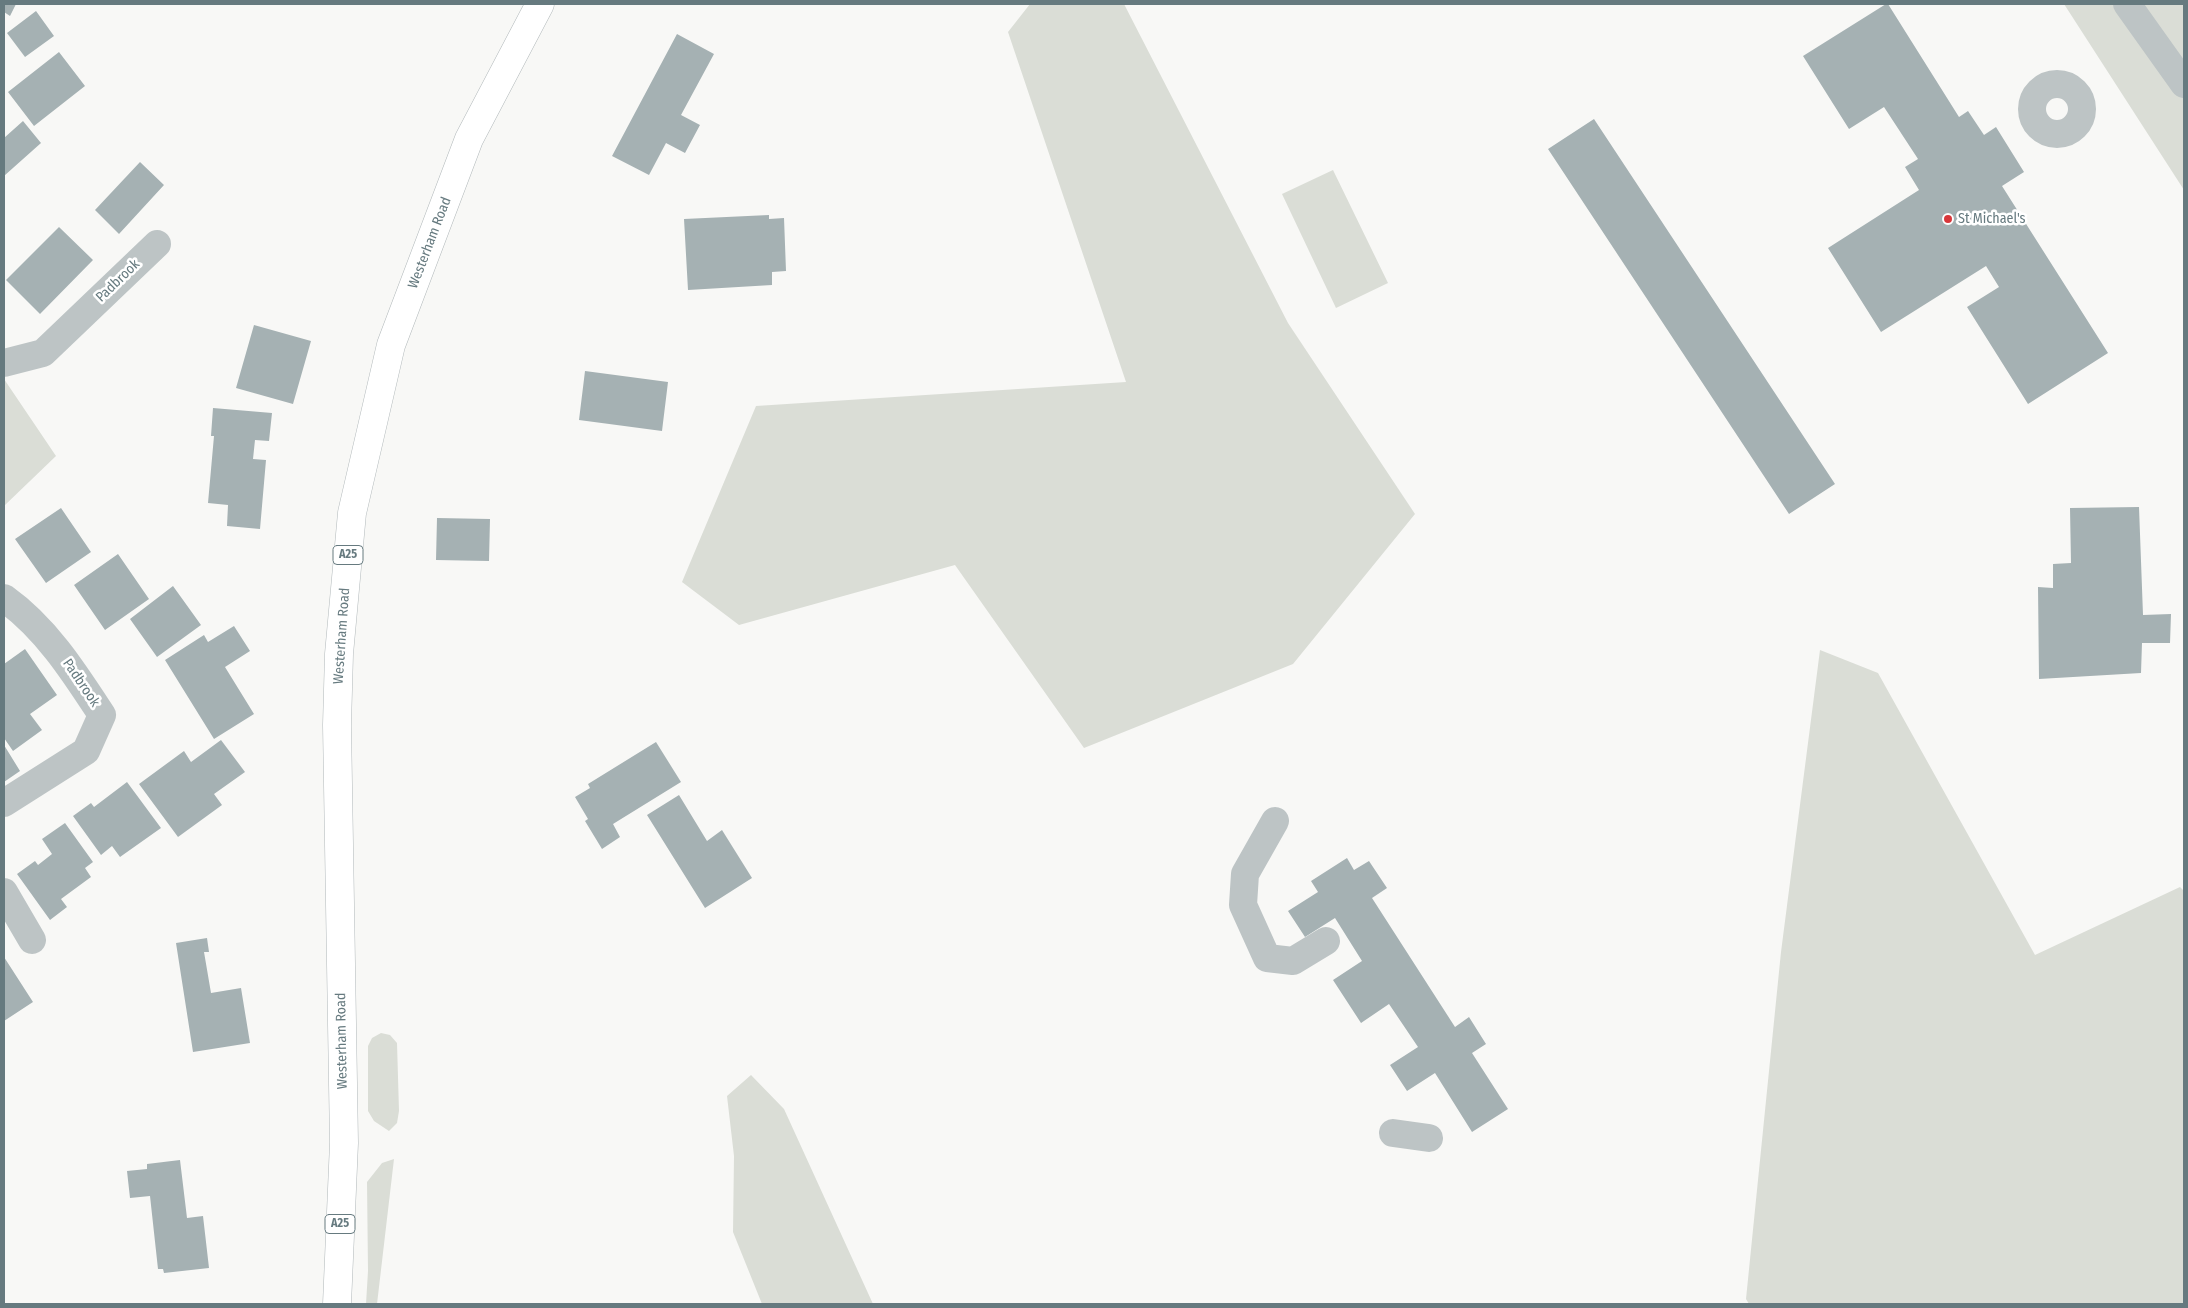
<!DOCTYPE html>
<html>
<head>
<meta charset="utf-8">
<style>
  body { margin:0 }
  #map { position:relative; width:2188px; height:1308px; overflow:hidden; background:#f8f8f6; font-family:"Fira Sans Condensed",sans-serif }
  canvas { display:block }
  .frame { position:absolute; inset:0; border:5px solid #667a7f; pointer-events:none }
</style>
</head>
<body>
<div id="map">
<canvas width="2188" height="1308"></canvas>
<div class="frame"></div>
</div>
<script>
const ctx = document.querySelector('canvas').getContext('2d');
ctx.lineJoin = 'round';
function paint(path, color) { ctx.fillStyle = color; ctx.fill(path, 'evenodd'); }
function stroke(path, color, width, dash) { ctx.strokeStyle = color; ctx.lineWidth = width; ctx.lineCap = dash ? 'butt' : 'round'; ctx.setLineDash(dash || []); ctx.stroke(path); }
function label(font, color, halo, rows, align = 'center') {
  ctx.font = font + ' "Fira Sans Condensed",sans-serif'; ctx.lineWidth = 5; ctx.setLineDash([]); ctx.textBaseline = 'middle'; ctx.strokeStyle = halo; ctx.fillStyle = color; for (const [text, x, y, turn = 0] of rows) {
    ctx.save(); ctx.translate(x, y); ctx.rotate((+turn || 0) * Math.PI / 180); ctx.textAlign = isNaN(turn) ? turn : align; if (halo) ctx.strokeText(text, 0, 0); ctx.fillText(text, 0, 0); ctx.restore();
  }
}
paint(new Path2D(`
  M1030,4h94l164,319 127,191 -122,150 -209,84 -129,-183 -216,60 -57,-43 74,-176 370,-24 -118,-350z
  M2064,4h120v186z
  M1333,170l55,113 -52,25 -54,-114z
  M4,379l52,77 -52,50z
  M1820,650l58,23 157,282 145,-68 4,4v413h-435l-3,-5 35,-347z
  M381,1033l9,2 7,8 2,68 -2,12 -8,8 -15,-10 -6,-10v-65l4,-8z
  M751,1075l33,34 89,195h-111l-29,-72 1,-76 -7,-60z
  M394,1159l-17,145h-11l2,-33 -1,-89 15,-19z`), '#daddd6');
paint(new Path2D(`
  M4,4h12l-6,12 -6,-4z
  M1886,4h2l71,113 9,-6 16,24 12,-8 28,45 -22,14 106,167 -80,51 -61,-97 32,-20 -13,-21 -105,66 -53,-84 91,-58 -14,-23 13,-8 -34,-52 -35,22 -46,-73z
  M36,11l18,25 -29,21 -18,-24z
  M677,34l37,20 -33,61 19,10 -15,28 -19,-10 -17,32 -37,-19z
  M59,52l26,34 -51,40 -26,-34z
  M1594,119l241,365 -46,30 -241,-365z
  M23,121l18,22 -37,33v-38z
  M140,162l24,23 -45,49 -24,-24z
  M769,215v4l15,-1 2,53 -14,1v13l-84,5 -4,-71z
  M59,227l34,33 -53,54 -34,-34z
  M254,325l57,16 -18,63 -57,-16z
  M585,371l83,11 -6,49 -83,-11z
  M213,408l59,5 -3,28 -14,-1 -2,19 13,1 -6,69 -33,-3 1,-21 -20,-2 6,-67h-3z
  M2139,507l4,108 28,-1 -1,29h-28l-1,30 -102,6 -1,-92 15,1v-24l18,-1 -1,-55z
  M61,508l30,44 -45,31 -31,-44z
  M437,518l53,1 -1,42 -53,-1z
  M118,554l31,45 -44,31 -31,-45z
  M173,586l28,39 -44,32 -27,-38z
  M234,626l16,25 -25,16 29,47 -40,25 -49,-79 39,-25 4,7z
  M25,649l32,46 -27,19 12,16 -29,21 -9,-13v-74z
  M221,740l24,32 -31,22 8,11 -44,32 -39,-53 45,-33 7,11z
  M656,742l25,40 -68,42 7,13 -18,12 -17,-28 3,-2 -13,-22 15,-9 -2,-4z
  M4,745l16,26 -16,11z
  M127,782l34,46 -41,29 -8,-11 -11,9 -28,-39 18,-13 3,4z
  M679,795l28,46 15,-11 30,48 -47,30 -58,-93z
  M65,823l28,39 -8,6 6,9 -30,22 6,8 -17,13 -33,-46 18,-13 3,4 14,-11 -10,-15z
  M1347,858l7,12 15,-9 18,27 -15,10 83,129 14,-10 17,27 -14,9 36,56 -36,23 -37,-59 -28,18 -17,-26 28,-18 -29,-43 -28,19 -28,-43 29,-19 -27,-43 -30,19 -17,-26 30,-19 -7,-11z
  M207,938l2,14h-5l7,41 30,-5 9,55 -57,9 -17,-109z
  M4,957l29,45 -29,19z
  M180,1160l7,58 16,-2 6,52 -45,5 -1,-4h-5l-8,-73 -20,2 -3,-27 20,-2v-5z`), '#a5b1b3');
const major = new Path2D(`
  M337,1304l7,-161 -7,-418 2,-71 13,-141 39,-168 78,-206 71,-135`);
stroke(major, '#b1b8ba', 29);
stroke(new Path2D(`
  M2127,4l57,80
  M2032 109a25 25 0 1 1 50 0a25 25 0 1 1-50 0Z
  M4,363l39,-10 114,-109
  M4,598c42,30 70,74 98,117l-16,36 -82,52
  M1275,821l-30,53 -2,31 24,53 26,3 33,-20
  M4,892l28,48
  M1393,1133l36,5`), '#bdc4c5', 28);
stroke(major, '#fff', 28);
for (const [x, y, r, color] of [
  [1948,219,5,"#d8373b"]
]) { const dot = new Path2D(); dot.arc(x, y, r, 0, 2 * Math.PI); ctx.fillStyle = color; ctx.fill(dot); stroke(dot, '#fff', 2); }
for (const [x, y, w] of [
  [348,555,30],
  [340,1224,30]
]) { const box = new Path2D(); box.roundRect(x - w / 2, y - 9.5, w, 19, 4); ctx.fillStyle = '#fff'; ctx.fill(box); stroke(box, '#667a7f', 1); }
label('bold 12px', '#667a7f', null, [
  ["A25",348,555],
  ["A25",340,1224]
]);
label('14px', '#667a7f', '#fff', [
  ["St Michael's",1958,219]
], 'left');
label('14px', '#667a7f', '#fff', [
  ["Westerham Road",430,243,-69],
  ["Padbrook",118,281,-44],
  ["Westerham Road",342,636,-86],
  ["Padbrook",81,683,56],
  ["Westerham Road",342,1041,-91]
]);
</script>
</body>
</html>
